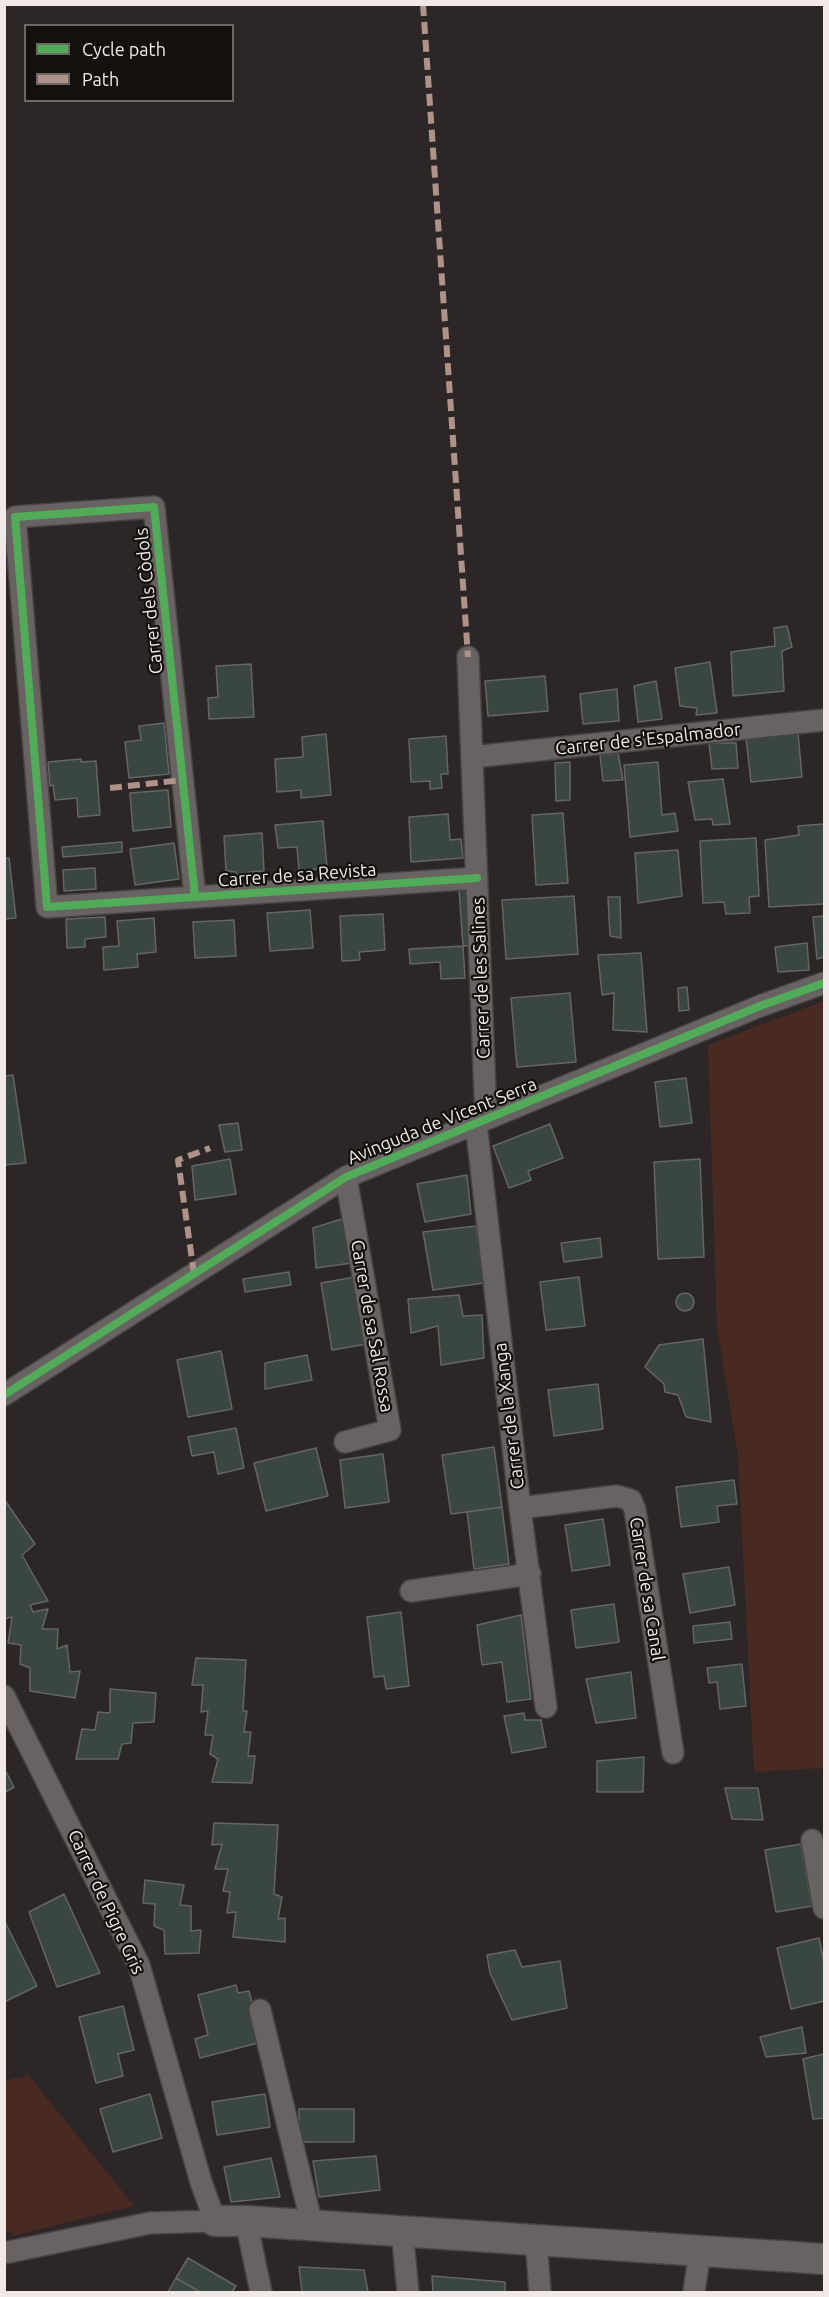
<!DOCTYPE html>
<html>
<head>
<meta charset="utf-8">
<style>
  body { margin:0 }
  #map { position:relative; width:829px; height:2297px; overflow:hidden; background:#2c2726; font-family:Ubuntu,sans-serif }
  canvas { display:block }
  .frame { position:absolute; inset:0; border:6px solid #f0e9e7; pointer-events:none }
  .legend { position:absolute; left:24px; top:24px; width:210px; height:78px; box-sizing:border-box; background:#14100e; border:2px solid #6c6765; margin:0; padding:8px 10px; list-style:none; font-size:18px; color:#f0e9e7 }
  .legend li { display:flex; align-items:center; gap:12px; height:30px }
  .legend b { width:30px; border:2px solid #6c6765 }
</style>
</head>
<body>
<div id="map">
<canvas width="829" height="2297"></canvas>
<div class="frame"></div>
<ul class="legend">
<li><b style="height:8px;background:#51ab58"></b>Cycle path</li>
<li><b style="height:8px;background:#af9288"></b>Path</li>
</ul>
</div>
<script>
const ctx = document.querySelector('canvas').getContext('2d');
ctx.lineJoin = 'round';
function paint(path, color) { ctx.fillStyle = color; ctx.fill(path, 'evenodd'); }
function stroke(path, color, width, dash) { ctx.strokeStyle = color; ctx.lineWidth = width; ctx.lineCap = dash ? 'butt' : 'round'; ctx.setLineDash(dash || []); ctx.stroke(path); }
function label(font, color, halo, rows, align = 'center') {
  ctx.font = font + ' Ubuntu,sans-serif'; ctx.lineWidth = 4.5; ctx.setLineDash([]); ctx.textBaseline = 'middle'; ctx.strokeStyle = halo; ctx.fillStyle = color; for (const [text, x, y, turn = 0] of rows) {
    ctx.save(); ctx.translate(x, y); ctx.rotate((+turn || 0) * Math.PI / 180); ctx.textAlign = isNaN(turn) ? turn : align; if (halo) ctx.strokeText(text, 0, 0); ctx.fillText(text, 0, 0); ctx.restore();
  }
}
paint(new Path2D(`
  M824,1001v767l-70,4 -16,-317 -21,-128 -9,-282z
  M28,2075l106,131 -122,30 -2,-5 -5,1v-151z`), '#492a21');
const building = new Path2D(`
  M787,626l5,21 -10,4 2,40 -51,5 -2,-44 44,-6 -1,-18z
  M710,662l7,51 -21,2 1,-7 -17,-2 -5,-38z
  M251,664l3,53 -45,2 -1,-21 10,-1 -2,-31z
  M545,676l3,35 -60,5 -3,-35z
  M656,681l6,38 -24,3 -4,-36z
  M617,689l2,32 -36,3 -3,-30z
  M164,723l5,51 -40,4 -4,-36 16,-2 -2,-14z
  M798,733l4,44 -51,5 -5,-44z
  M326,734l5,61 -30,3v-8l-24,2 -2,-33 28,-2 -1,-20z
  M446,736l2,38h-7l1,14 -12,1v-8l-19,1 -2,-43z
  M709,743h27l2,25 -26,1z
  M618,753l5,27 -20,1 -3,-26z
  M81,759v3l15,-1 4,54 -22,2 -1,-19 -22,2 -2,-15 -3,1 -2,-24z
  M570,762v38l-14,1 -1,-38z
  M658,762l4,53 13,-2 3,18 -48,6 -6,-72z
  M723,779l7,45 -17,1 -1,-6 -17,1 -7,-38z
  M168,790l3,37 -38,4 -3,-38z
  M563,813l5,70 -32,2 -4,-70z
  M448,814l2,26 11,-1 2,19 -52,4 -2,-45z
  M323,821l4,47 -28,3 -2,-24 -19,1 -3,-23z
  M824,824v80l-55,3 -4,-67 34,-5 -1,-9z
  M262,833l2,38 -15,1 -3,5 -8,-1 -2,-4 -10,-1 -2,-35z
  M756,838l3,58 -10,1 1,16 -24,1 -2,-12 -21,1 -3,-62z
  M122,842v10l-59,5 -1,-10z
  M174,843l5,36 -44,6 -5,-36z
  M678,850l4,46 -44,7 -3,-50z
  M4,858h5l7,60 -12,1z
  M95,868l1,21 -32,2 -1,-21z
  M471,889l3,56 -11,1 -4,-56z
  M574,896l4,58 -72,5 -4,-59z
  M608,897h12l1,41 -11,-2z
  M310,910l3,38 -43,3 -3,-38z
  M383,914l2,36 -26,2 1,8 -18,1 -2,-45z
  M824,916v41l-7,2 -4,-42z
  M105,917l1,20 -21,2v8l-18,1 -1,-29z
  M154,918l2,34 -19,2 1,13 -34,3 -1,-23 16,-1 -2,-25z
  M234,920l2,36 -41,2 -2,-36z
  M807,943l2,27 -31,2 -3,-25z
  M463,946l2,32 -24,1 -1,-17 -30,2 -1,-15z
  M641,953l6,79 -34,-2 1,-37 -12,2 -4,-40z
  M687,987l2,23 -10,1 -1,-23z
  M570,993l6,69 -59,5 -6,-69z
  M13,1075l13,88 -22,2v-89z
  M686,1078l6,45 -32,4 -5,-45z
  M238,1123l4,27 -17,2 -6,-27z
  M550,1124l13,34 -35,13 3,9 -22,8 -16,-42z
  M230,1159l6,35 -41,6 -3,-34z
  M700,1159l4,98 -46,2 -4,-97z
  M467,1175l4,39 -46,8 -8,-38z
  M345,1218l7,45 -36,5 -3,-40z
  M476,1226l8,57 -51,7 -10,-58z
  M600,1238l2,19 -38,5 -3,-19z
  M289,1272l2,13 -46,7 -2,-13z
  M355,1277l12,67 -35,6 -11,-67z
  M579,1277l6,49 -39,4 -6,-48z
  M676 1302a9 9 0 1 1 18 0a9 9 0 1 1-18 0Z
  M459,1295l4,21 19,-1 2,43 -43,7 -3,-39 -27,7 -3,-34z
  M703,1339l8,83 -25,-5 -8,-22 -13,-3 -1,-8 -19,-17 14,-22z
  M221,1351l11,58 -44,8 -11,-57z
  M307,1355l5,25 -47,9v-26z
  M598,1384l5,45 -49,7 -6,-46z
  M236,1428l8,40 -26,6 -4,-22 -22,4 -4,-19z
  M494,1447l8,60 -51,7 -9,-59z
  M316,1448l12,48 -62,15 -12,-48z
  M383,1454l6,48 -44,6 -5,-48z
  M734,1480l3,24 -20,2 2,16 -38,5 -5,-40z
  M4,1499l31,45 -13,11 26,46 -18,4 3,7 15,-3 -6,20h16l-1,20 10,-4 3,27 10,-1 -5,27 -45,-7v-23l-10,-4 1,-19 -13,-2 4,-26 -8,2z
  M502,1507l7,57 -35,5 -7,-57z
  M603,1519l7,46 -38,6 -7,-46z
  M729,1567l6,38 -45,8 -7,-39z
  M614,1604l5,38 -43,6 -5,-38z
  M401,1612l8,74 -23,3 -2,-13 -10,1 -7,-60z
  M521,1615l10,84 -24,3 -5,-40 -20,3 -5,-40z
  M730,1622l2,17 -38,4 -1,-17z
  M196,1658l50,2 -3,51h4l-3,21h7l-3,24h7l-3,27 -40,-1 6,-23 -8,-5 3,-19h-8l3,-24 -7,1 2,-27h-11z
  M742,1664l4,42 -26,3 -3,-27 -8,1 -2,-15z
  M631,1672l5,46 -40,5 -10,-44z
  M110,1689l46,4 -2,29 -21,1 -2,20 -9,1 -4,15h-42l6,-30 13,1 3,-18 12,1z
  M524,1713l1,7h16l5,27 -34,6 -8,-37z
  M644,1757l-1,35h-46v-31z
  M4,1768l10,19 -10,6z
  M725,1788h33l5,32 -31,-1z
  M214,1823l64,2 -4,69 8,3 -4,22 7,-1v24l-52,-5 3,-25 -9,1 3,-21 -7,-1 5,-22h-13l7,-25 -10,1z
  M801,1844l11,62 -36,6 -11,-62z
  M145,1880l39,5 -4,20 11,1v25l10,-1 -2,23 -34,1 -1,-24 -10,-4 1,-22 -12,-1z
  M64,1894l36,79 -43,14 -28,-75z
  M4,1920l33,66 -33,16z
  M819,1938l5,25v38l-33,8 -14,-61z
  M515,1950l7,17 38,-6 7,47 -55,12 -22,-47 -3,-18z
  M236,1985l2,8 11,-2 10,39 -1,13 -58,15 -5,-19 13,-4 -10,-40z
  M123,2006l11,44 -16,4 5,22 -27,7 -17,-66z
  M802,2027l4,26 -40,4 -6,-20z
  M824,2054v64l-11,1 -10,-60z
  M150,2094l12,44 -49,14 -13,-43z
  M265,2094l5,33 -53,8 -5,-33z
  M299,2109h55v33h-55z
  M376,2156l4,34 -61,7 -6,-36z
  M271,2158l9,39 -49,5 -7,-35z
  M188,2258l48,28 -4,6h-32l-24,-14z
  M299,2267l65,3 4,22h-66z
  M432,2276l73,6v10h-72z
  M176,2278l24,14h-32z`);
paint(building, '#3a4642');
stroke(building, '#656564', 1.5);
const street = new Path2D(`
  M468,657l18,462
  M472,757l352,-37
  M195,897l-41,-390 -139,10 32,390 430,-29
  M476,1123l44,385 26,199
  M4,1395l342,-218 414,-171 64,-23
  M345,1442l45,-12 -44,-253
  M520,1508l97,-12 14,4 4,10 38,243
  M411,1591l119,-17
  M4,1696l135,269 62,217 14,39 -65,2 -146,30
  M812,1840l12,68
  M260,2010l52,215
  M246,2221l15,71
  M402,2231l6,61
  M536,2240l4,52
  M694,2292l6,-41`);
const secondary = new Path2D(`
  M215,2221h31l578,38`);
stroke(street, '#484342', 24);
stroke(secondary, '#484342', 33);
stroke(street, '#686362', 21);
stroke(secondary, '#686362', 30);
stroke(new Path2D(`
  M423,4l45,653
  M110,788l73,-8
  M194,1274l-16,-114 32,-12`), '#af9288', 6, [12, 6]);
stroke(new Path2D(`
  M195,897l-41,-390 -139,10 32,390 430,-29
  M4,1395l342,-218 414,-171 64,-23`), '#51ab58', 8);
label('18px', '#f0e9e7', '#14100e', [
  ["Carrer dels Còdols",149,601,-96],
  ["Carrer de s'Espalmador",648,739,-6],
  ["Carrer de sa Revista",297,875,-4],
  ["Carrer de les Salines",481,978,-92],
  ["Avinguda de Vicent Serra",442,1121,-22],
  ["Carrer de sa Sal Rossa",372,1326,80],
  ["Carrer de la Xanga",509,1416,-97],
  ["Carrer de sa Canal",647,1589,81],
  ["Carrer de Pigre Gris",106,1902,65]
]);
</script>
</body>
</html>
